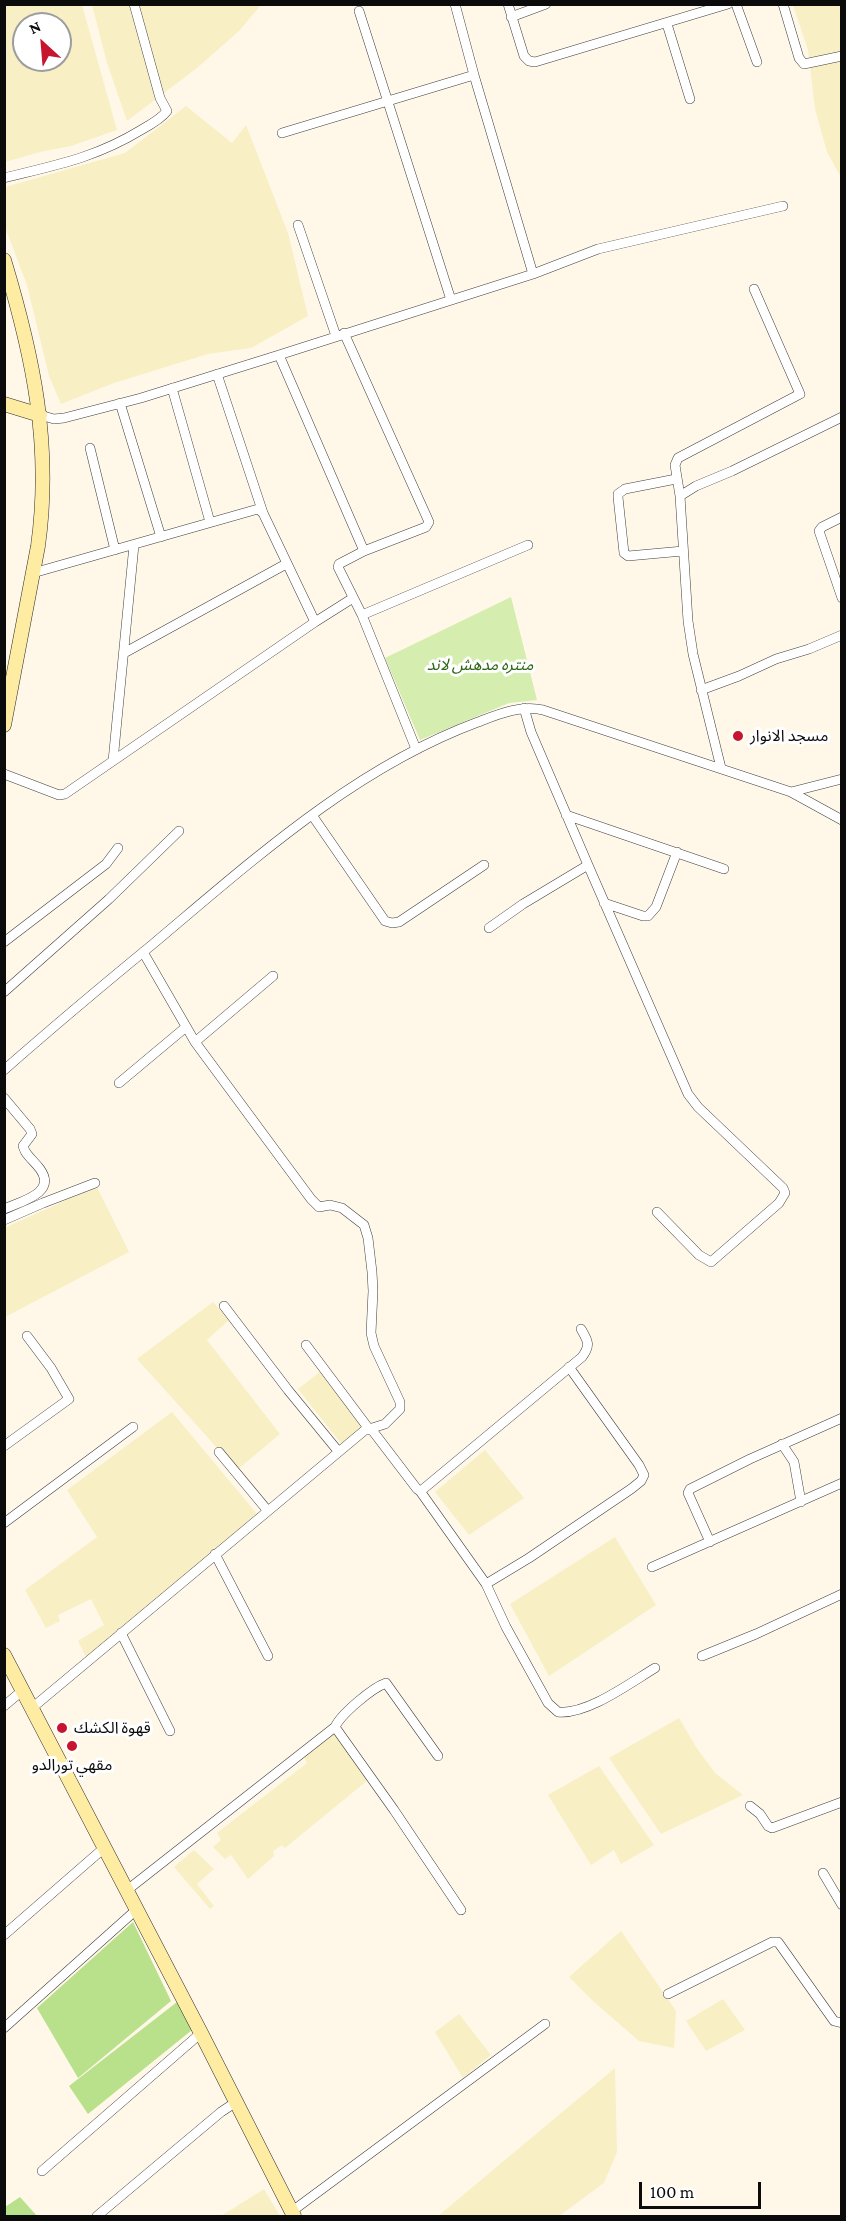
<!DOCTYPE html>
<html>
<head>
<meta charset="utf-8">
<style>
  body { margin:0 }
  #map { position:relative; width:846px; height:2221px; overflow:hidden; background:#fff8e8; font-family:"Crimson Pro",serif }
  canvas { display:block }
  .frame { position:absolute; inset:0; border:6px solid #0b0b0b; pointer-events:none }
  .north { position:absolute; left:12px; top:12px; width:60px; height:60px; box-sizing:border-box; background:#fff; border:2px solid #9d9d9d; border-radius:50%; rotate:334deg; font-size:16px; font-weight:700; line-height:24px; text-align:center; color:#0b0b0b }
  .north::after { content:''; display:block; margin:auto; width:21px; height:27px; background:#c8152f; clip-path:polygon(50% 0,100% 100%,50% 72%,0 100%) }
  .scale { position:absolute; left:639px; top:2182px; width:122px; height:27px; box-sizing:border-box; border:3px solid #0b0b0b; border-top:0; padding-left:8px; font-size:18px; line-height:21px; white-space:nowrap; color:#0b0b0b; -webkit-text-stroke:4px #fff; paint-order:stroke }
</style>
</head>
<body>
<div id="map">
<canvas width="846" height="2221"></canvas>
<div class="frame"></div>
<div class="north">N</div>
<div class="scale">100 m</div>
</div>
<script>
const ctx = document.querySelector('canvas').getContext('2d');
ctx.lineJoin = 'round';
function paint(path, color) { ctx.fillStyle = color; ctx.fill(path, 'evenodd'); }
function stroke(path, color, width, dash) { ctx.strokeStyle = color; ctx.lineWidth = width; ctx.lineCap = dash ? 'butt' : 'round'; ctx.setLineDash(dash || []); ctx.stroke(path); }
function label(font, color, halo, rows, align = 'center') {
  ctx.font = font + ' "Crimson Pro","Noto Sans Arabic",serif'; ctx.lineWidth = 6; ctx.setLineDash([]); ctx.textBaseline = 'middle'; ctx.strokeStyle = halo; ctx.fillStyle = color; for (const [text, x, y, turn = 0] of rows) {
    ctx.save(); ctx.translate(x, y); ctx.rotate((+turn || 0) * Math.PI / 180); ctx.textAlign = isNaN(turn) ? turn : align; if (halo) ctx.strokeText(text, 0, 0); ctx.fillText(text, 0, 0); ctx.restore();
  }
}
paint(new Path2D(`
  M5,4l77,1 35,125 -46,16 -31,6 -35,10zM24,24h36v36h-36z
  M92,5h169l-22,26 -42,37 -70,53 -20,-58z
  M793,5h48v172l-14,-25 -12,-43 -7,-59z
  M186,106l46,37 14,-18 42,108 20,83 -57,32 -43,6 -94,29 -53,21 -12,-28 -22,-91 -22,-58v-40l120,-34z
  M95,1183l34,69 -124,65 -1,-89 56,-25z
  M213,1302l16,18 -22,20 73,94 -43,36 -100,-111z
  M321,1371l43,57 -21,18 -45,-57z
  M172,1412l85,102 -170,145 -9,-18 26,-16 -13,-26 -33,16 2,6 -14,7 -21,-38 72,-53 -30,-47z
  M485,1450l39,48 -55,37 -34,-43z
  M615,1537l41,68 -107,71 -39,-72z
  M679,1718l17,29 19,26 28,22 -82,39 -52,-76z
  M334,1732l34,48 -83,68 -3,-3 -9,6 1,5 -26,23 -17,-24 -6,4 -12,-12 8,-7 -4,-7 90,-70 -3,-6z
  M599,1766l55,79 -33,19 -7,-14 -23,15 -43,-70z
  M194,1850l20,19 -17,15 17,22 -4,3 -36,-42z
  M621,1931l55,80 -2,37 -35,-7 -45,-39 -25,-25z
  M723,1999l22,31 -39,21 -20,-30z
  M459,2014l32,41 -28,23 -28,-46z
  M615,2068l2,84 -13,31 -45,33h-121z
  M264,2189l16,27h-59z`), '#f8efc5');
paint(new Path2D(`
  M511,597l26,103 -28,3 -89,37 -35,-82z`), '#d5edae');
paint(new Path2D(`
  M133,1922l38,79 -93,77 -41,-70z
  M177,2002l15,28 -104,84 -19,-28z
  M20,2197l17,19h-32v-9z`), '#b9e08b');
const street = new Path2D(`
  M455,4l19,71
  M508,4l16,52 5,5 6,1 193,-58
  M736,4l21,58
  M783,4l16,54 5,6 38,-8
  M359,11l92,289
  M511,17l35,-13
  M667,24l23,75
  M282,133l192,-58 59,199
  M4,178c52,-13 91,-20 137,-48 9,-5 20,-11 26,-19l-7,-13 -26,-94
  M298,225l38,111
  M344,333l85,189 -3,5 -62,24 -25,13 -1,3 24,48
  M279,355l85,196
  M217,374l46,139
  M172,388l38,134
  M120,403l41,134
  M40,415l14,4 10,-1 77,-20 138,-43 254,-81 65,-25 185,-43
  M90,448l25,102
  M676,479l-51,10 -7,5v3l6,56 4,3 55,-5
  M680,496l-5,-31 3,-7 122,-64 -46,-105
  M842,517l-20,10 -3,4 23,67
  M315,622l38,-24
  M124,653l162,-89
  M701,690l38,-14 37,-17 33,-10 33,-14
  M524,708l7,24 57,133 100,229 10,13 85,81 2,5 -6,10 -68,59 -12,-7 -42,-43
  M416,749l-54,-134 166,-70
  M113,761l21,-216
  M721,768l-28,-114 -5,-33 -8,-125 16,-10 36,-15 110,-54
  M4,774l55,21 6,-1 250,-172 -52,-109 -5,-4 -225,64
  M791,792l51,-13
  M312,815l73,106 7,2 7,-1 85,-57
  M566,815l158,54
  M604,903l39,13h5l8,-9 21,-55
  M489,928l34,-24 65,-39
  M4,942l102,-78 12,-16
  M143,952l52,90 116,157 8,8 11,-2 12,3 22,17 4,13 4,34 1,19 -2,42 3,13 26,56v7l-15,15 -16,5 -63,-84
  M4,992l105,-93 70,-68
  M195,1042l78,-66
  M4,1070c49,-43 99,-85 149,-126 100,-84 201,-176 325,-222 21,-8 42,-17 65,-12l248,82 51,28
  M119,1083l67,-56
  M4,1098l26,31 2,5 -9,12 2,5c4,7 10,11 15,18 17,24 -18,32 -36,40
  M4,1220l39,-17 52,-20
  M224,1306l64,84 50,61
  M782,1444l12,18 7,40
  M4,1446l65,-47 -18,-31 -24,-32
  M219,1452l49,59
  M420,1491l66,93 20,43 42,76 10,9c29,3 72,-29 97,-44
  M4,1523l129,-96
  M710,1542l-22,-49 2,-4 60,-30 92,-41
  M215,1554l53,102
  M652,1567l190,-84
  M486,1584l43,-26 102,-69 10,-8 3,-6 -5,-10 -70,-98
  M121,1633l49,98
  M702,1656l54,-22 86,-40
  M4,1706l19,-16
  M32,1708l333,-278h7l45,59 3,2 2,-1 160,-133c9,-12 6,-16 -1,-28
  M335,1727c6,-13 37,-39 51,-44l52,73
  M750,1806l10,8 8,12 4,2 70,-26
  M823,1873l19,32
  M126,1891l209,-164 59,83 67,100
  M4,1935l100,-87
  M668,1994l104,-52h6l56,79 8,2
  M4,2028l132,-118
  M42,2171l159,-138
  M291,2212l254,-188
  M97,2216l124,-104 15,-10`);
const secondary = new Path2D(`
  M4,260c29,96 48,185 34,286l-34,179
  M4,404l36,11
  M4,1655l197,378 93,183`);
stroke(street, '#3e3e3e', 10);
stroke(secondary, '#2d2d2d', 15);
stroke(street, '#fff', 9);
stroke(secondary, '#ffeca3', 14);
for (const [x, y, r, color] of [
  [738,736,6,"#c8152f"],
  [62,1728,6,"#c8152f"],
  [72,1746,6,"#c8152f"]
]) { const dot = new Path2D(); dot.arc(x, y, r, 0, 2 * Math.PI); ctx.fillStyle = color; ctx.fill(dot); stroke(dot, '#fff', 2); }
label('italic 16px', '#2e6815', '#fff', [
  ["منتره مدهش لاند",480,665]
]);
label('16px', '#0b0b0b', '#fff', [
  ["مسجد الانوار",750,736],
  ["قهوة الكشك",74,1728],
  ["مقهي تورالدو",72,1765,"center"]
], 'left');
</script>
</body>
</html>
